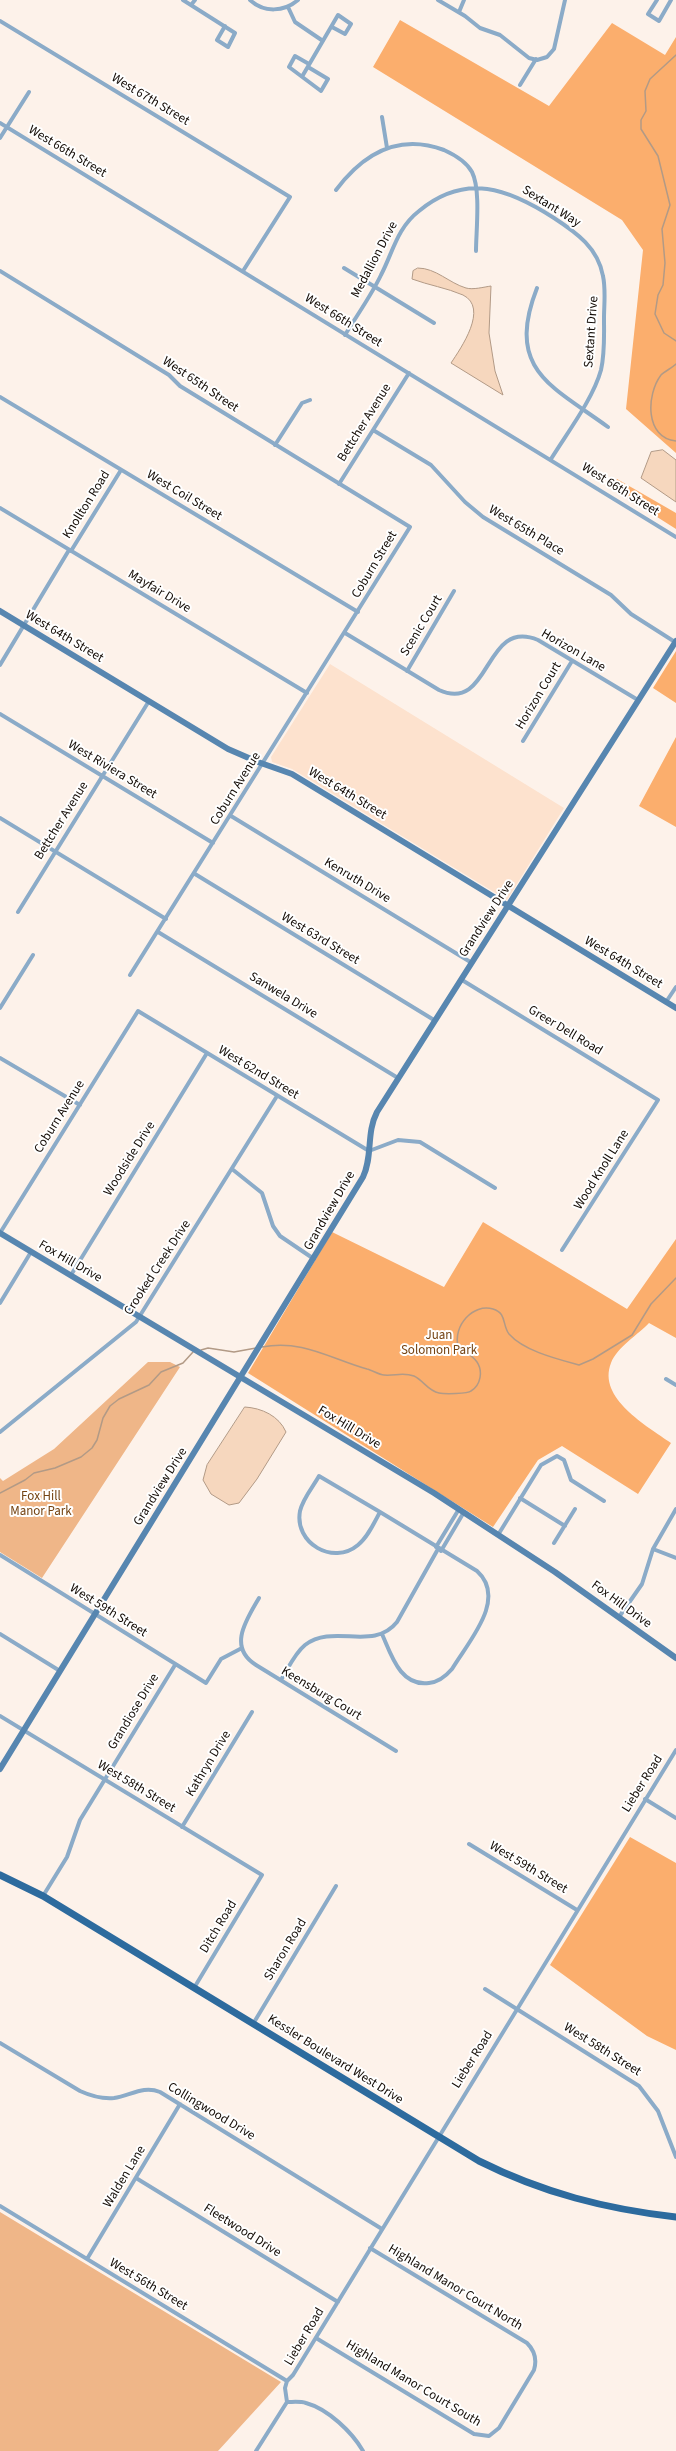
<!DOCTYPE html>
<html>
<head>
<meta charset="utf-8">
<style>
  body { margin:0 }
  canvas { display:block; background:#fdf2ea }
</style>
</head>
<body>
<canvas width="676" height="2451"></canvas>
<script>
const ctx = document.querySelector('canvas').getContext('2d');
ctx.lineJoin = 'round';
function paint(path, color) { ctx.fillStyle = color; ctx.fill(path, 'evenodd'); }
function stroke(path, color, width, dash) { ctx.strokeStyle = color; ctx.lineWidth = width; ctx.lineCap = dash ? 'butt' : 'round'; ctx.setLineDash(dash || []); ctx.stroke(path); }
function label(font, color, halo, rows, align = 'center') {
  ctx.font = font + ' "Source Sans 3",sans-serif'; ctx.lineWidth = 4; ctx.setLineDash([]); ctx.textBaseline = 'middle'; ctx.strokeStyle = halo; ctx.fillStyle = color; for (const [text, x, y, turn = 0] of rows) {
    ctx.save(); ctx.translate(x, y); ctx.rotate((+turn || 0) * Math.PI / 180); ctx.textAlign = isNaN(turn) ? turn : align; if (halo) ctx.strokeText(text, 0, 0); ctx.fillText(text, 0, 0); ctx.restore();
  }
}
paint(new Path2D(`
  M330,664l234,144 -57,92 -215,-131 -20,-7 -1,-5z`), '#fde2ce');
paint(new Path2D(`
  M148,1362h22l10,5 -138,211 -42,-26v-74l3,3 51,-32z
  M0,2212l281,170 -63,69h-218z`), '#efb688');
paint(new Path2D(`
  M400,20l149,86 63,-83 53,32 11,-18v416l-50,-44 17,-159 -21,-30 -249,-153z
  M617,479l59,34v16l-63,-40z
  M676,651v52l-23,-15z
  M676,737v90l-37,-21z
  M483,1222l144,87 49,-70v99l-27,-15c-11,12 -32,24 -38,40 -14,35 36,63 60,80l-33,51 -76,-48 -24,14 -45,67 -245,-154 84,-141 112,55z
  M630,1837l46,26v187l-29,-14 -97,-71z`), '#fbae6d');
const water = new Path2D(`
  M418,268c18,0 31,15 48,20 7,2 18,-1 25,-2l-2,47 6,38 8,24 -52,-32c10,-15 38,-55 12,-68 -16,-7 -35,-10 -51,-16l1,-8z
  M663,450l13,10v42l-35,-24 10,-26z
  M245,1407c17,1 34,9 41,25l-29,47 -18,24 -10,2 -18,-11 -8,-14 4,-15z`);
paint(water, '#f6d7be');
stroke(water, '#b29a86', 1);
stroke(new Path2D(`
  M676,55l-26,24 -5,12 1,20 -5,9v9l17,27 12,49 -8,24 3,34 -2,22 -5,10 -3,19 9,19 12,8
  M676,364c-4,4 -11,7 -15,11 -15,20 -16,63 15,66
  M262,1347c40,-8 69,12 105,22 5,1 12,6 17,6 11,1 19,-3 30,1 9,4 14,15 25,17 5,1 29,1 32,-2 10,-6 12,-20 6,-29 -5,-7 -13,-10 -19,-16 -5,-20 15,-43 35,-37 14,4 9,16 16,25 15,17 48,25 70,31l14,-6 39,-24 19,-31 25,-26
  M201,1350l7,-2 26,4 22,-4
  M0,1493l25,-13 9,-7 21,-5 26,-11 11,-9 5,-8 6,-22 7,-12 9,-7 30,-14 12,-13 22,-9 10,-11`), '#b29a86', 1.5);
stroke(new Path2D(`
  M183,0l52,33 -7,14 -11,-7 8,-14
  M250,0c14,13 34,12 48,0
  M438,0l27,16 15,12 20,7 29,23 8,2 10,-3 7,-8 11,-49
  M657,0l-9,14 11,7 12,-21
  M191,5l4,-5
  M288,7l7,15 28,19
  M459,12l5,-12
  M0,21l290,176 -47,74
  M308,67l20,12 -7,12 -32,-24 6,-11 14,8
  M303,75l35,-60 13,9 -6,10 -13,-7
  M520,85l16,-26
  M382,117l5,31
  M0,123l676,414
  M0,138l29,-46
  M336,190c27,-36 62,-57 108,-40 11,5 22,11 28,22 9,18 4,59 4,79
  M344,268l90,55
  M0,271l169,104 11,11 230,141 -280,448
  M537,288c-32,82 15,98 71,139
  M345,335c12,-20 26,-39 36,-60 12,-23 16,-47 38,-64 47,-39 90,-22 135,7 23,15 44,30 49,58 3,14 1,29 1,42 0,17 1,35 -3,52 -8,29 -34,63 -50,89
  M0,397l358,215
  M373,430l58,35 34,37 18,15 128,78 20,19 44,28
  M275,445l27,-42 8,-3
  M339,484l70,-111
  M0,508l307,185
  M71,551l50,-81
  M345,633l94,57c53,24 44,-73 99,-50l100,60
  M0,665l69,-115
  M407,671l47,-80
  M0,714l213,129
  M523,741l49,-80
  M231,816l241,147
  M0,818l166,101
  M195,874l239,146
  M18,912l131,-211
  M158,932l240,146
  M462,980l196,120 -96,150
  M666,1002l10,-15
  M0,1008l33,-53
  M0,1058l80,47
  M232,1169l30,24 11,33 7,10 34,23
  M0,1233l138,-222 231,140 29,-11 22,2 75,46
  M71,1275l136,-222
  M0,1303l31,-51
  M666,1379l10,6
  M0,1432l136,-110 141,-226
  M319,1476l61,36c-6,11 -12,25 -22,33 -25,21 -64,-2 -58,-34 3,-13 13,-24 19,-35z
  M520,1498l45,28
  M380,1512l97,59c31,28 -9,71 -25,98 -6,7 -13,13 -23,14 -29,4 -38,-29 -47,-49
  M498,1535l43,-70 16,-9 7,4 7,20 33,21
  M554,1543l21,-34
  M436,1547l23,-38
  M653,1549l23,9
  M441,1551l23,-39
  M0,1555l206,128 15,-24 21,-11
  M259,1598c-12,21 -32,49 -3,67l140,86
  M619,1617l23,-33 11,-35 23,-40
  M0,1634l60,37
  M281,1680c7,-11 13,-26 24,-35 29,-22 68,7 92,-23l41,-73
  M0,1716l262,159 -68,113
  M645,1799l31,19
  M182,1827l70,-115
  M469,1844l108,66
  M43,1896l24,-39 13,-37 95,-155
  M485,1989l154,97 19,25 18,46
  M253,2024l83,-138
  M0,2043l80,48c11,5 22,8 34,7 16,-2 29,-13 46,-6l222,137
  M136,2178l202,124
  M0,2206l287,175
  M87,2259l93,-155
  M316,2338l158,96 15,2 10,-8 35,-58c3,-10 1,-19 -7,-27l-157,-95
  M287,2381l6,-6 383,-625
  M287,2381l-2,7 2,14
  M256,2451l31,-49c6,0 13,-1 19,1 22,6 46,29 57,48`), '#8babc8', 4);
stroke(new Path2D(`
  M0,611l228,138 30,13 34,12 384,234
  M0,1233l434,260 121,79 121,86
  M0,1769l363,-592c10,-21 3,-44 14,-65l299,-471`), '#5786b0', 6);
stroke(new Path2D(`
  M0,1875l43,21 436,265c64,32 127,48 197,56`), '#2d6b9e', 7);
label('13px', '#130b05', '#fff', [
  ["West 67th Street",150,100,31],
  ["West 66th Street",67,152,31],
  ["Sextant Way",551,207,32],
  ["Medallion Drive",375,260,-62],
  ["West 66th Street",343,321,32],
  ["Sextant Drive",592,332,-86],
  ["West 65th Street",200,385,34],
  ["Bettcher Avenue",365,423,-58],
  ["West 66th Street",620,490,32],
  ["West Coil Street",184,496,31],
  ["Knollton Road",87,505,-58],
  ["West 65th Place",526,531,31],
  ["Coburn Street",375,565,-59],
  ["Mayfair Drive",159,592,31],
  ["Scenic Court",422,626,-59],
  ["West 64th Street",64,637,31],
  ["Horizon Lane",573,651,30],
  ["Horizon Court",539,696,-59],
  ["West Riviera Street",112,770,31],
  ["Coburn Avenue",236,789,-58],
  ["West 64th Street",347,794,31],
  ["Bettcher Avenue",62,821,-58],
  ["Kenruth Drive",357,881,31],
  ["Grandview Drive",487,919,-57],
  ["West 63rd Street",320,939,31],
  ["West 64th Street",623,963,31],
  ["Sanwela Drive",283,996,31],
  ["Greer Dell Road",565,1031,31],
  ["West 62nd Street",258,1073,31],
  ["Coburn Avenue",60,1117,-58],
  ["Woodside Drive",130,1159,-58],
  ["Wood Knoll Lane",602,1170,-58],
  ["Grandview Drive",330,1211,-60],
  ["Fox Hill Drive",70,1262,30],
  ["Crooked Creek Drive",158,1268,-57],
  ["Fox Hill Drive",349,1428,31],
  ["Grandview Drive",161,1487,-58],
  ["Fox Hill Drive",621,1605,36],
  ["West 59th Street",108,1611,32],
  ["Keensburg Court",321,1694,31],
  ["Grandiose Drive",134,1712,-59],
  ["Kathryn Drive",209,1764,-59],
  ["Lieber Road",643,1784,-58],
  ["West 58th Street",136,1787,31],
  ["West 59th Street",528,1868,31],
  ["Ditch Road",219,1927,-59],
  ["Sharon Road",286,1950,-59],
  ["West 58th Street",602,2050,32],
  ["Kessler Boulevard West Drive",335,2060,32],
  ["Lieber Road",473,2060,-58],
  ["Collingwood Drive",211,2112,31],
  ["Walden Lane",125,2177,-59],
  ["Fleetwood Drive",242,2231,32],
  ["West 56th Street",148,2285,31],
  ["Highland Manor Court North",455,2288,31],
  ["Lieber Road",305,2337,-59],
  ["Highland Manor Court South",413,2384,31]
]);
label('13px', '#744312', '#fff', [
  ["Juan",439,1336],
  ["Solomon Park",439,1351],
  ["Fox Hill",41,1497],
  ["Manor Park",41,1512]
]);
</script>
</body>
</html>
